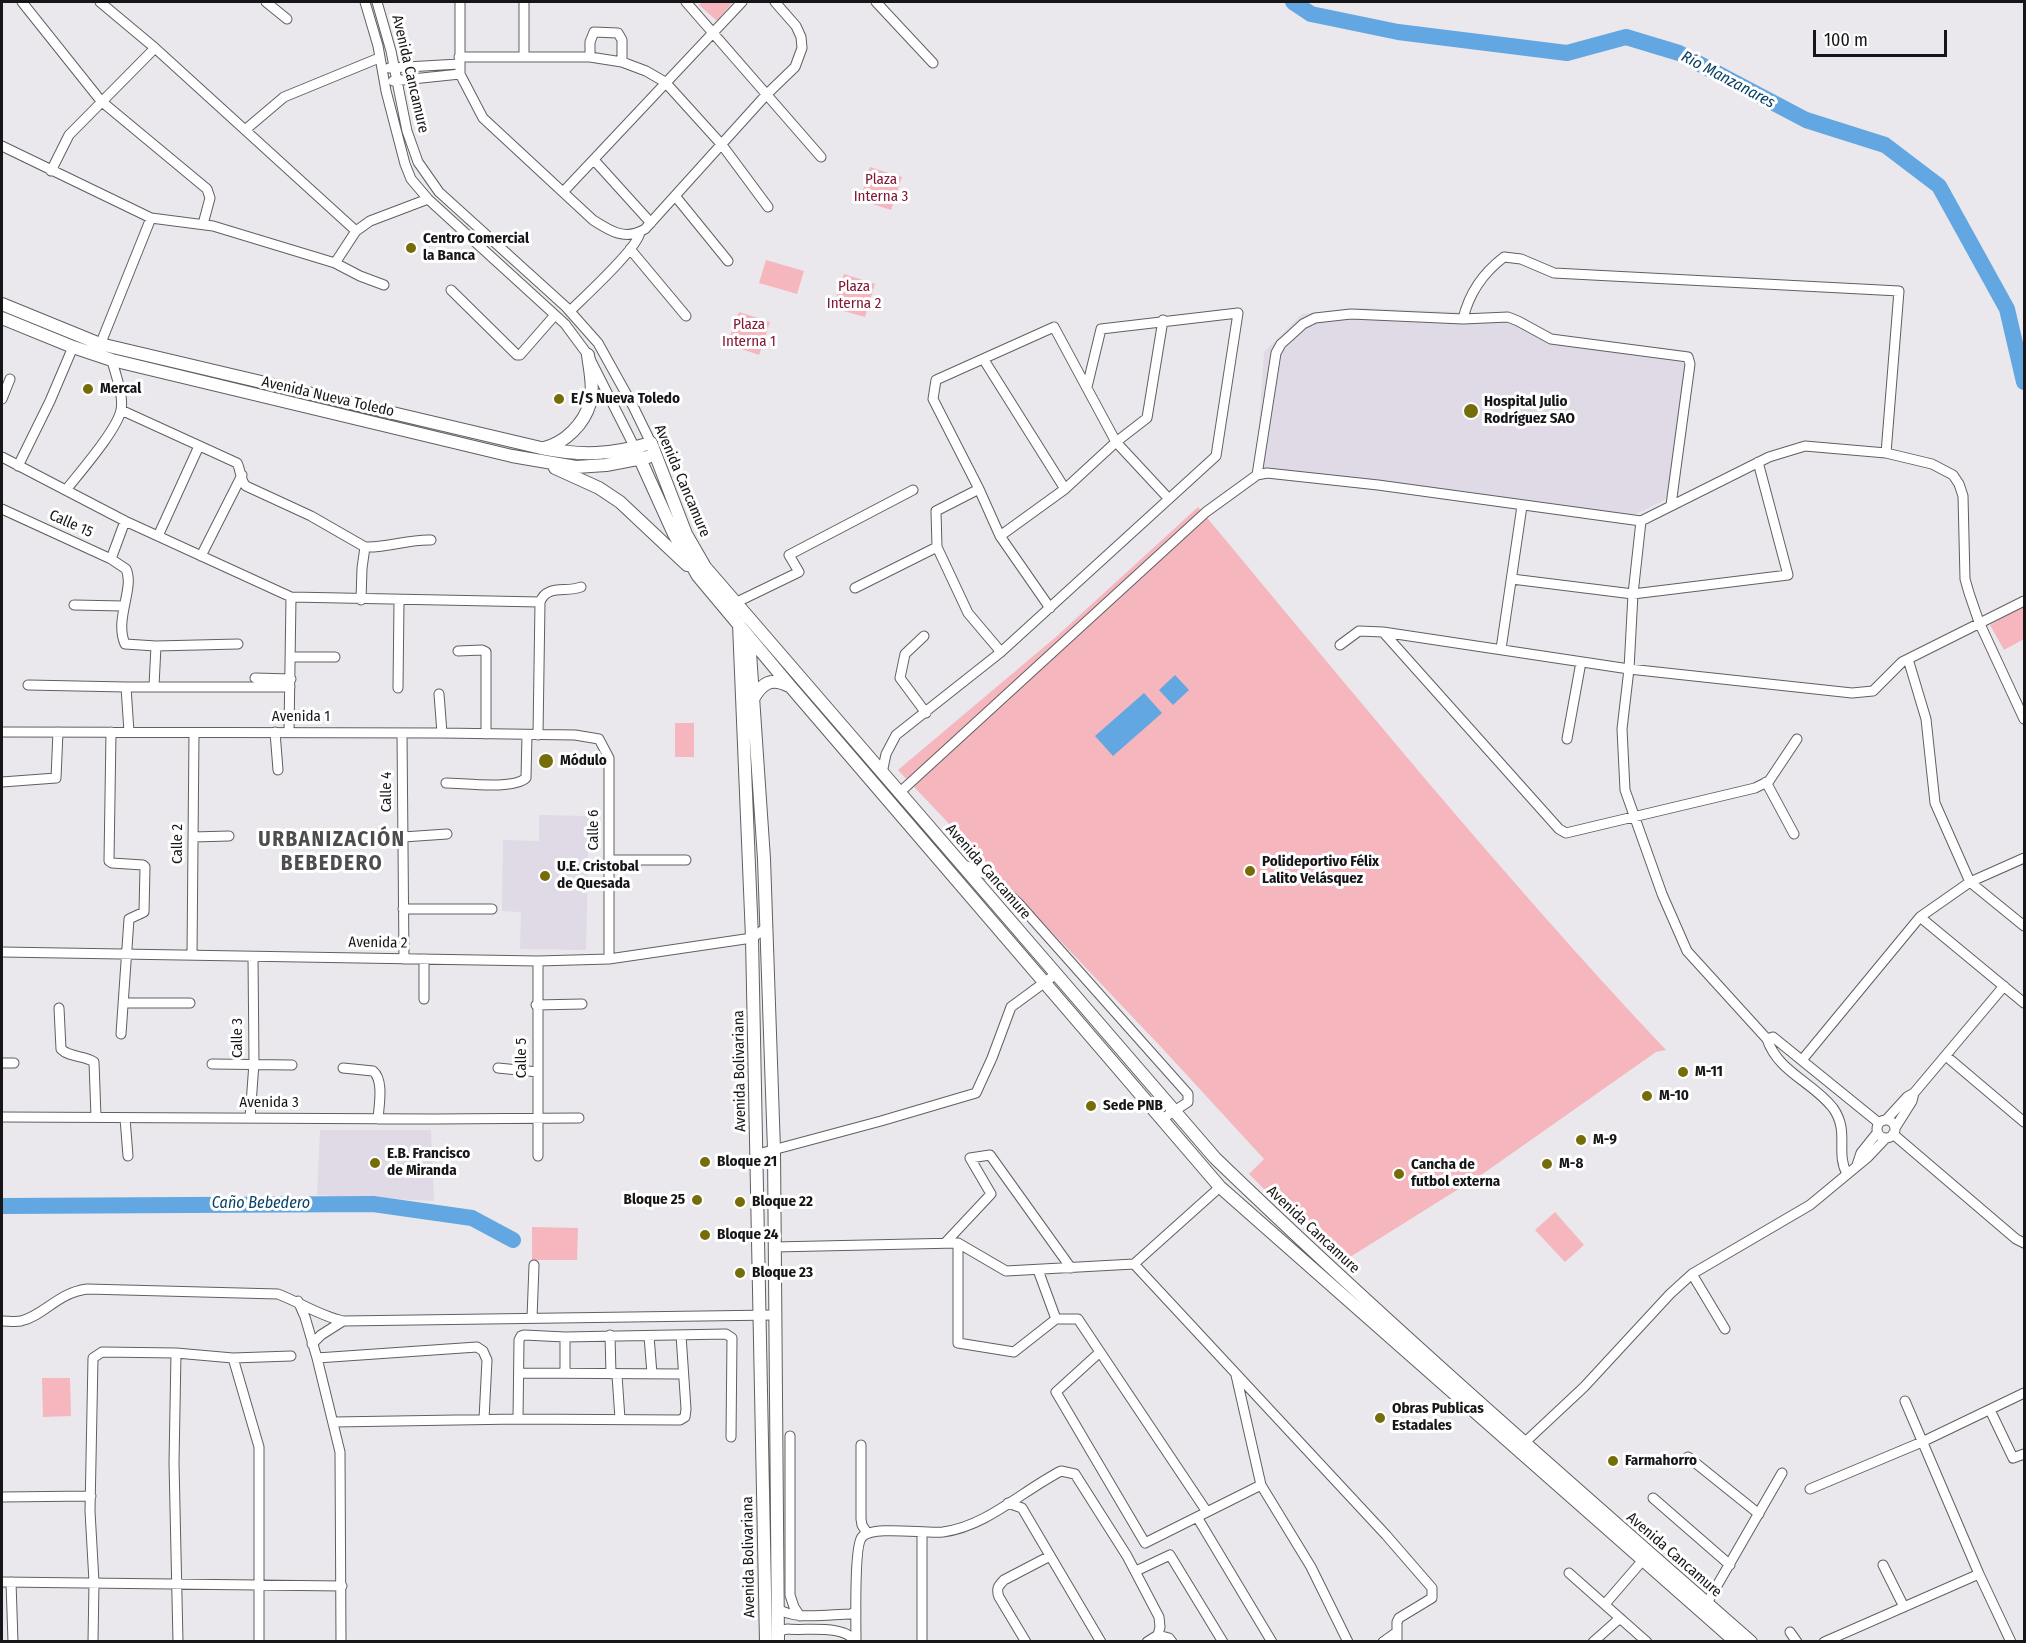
<!DOCTYPE html>
<html>
<head>
<meta charset="utf-8">
<style>
  body { margin:0 }
  #map { position:relative; width:2026px; height:1643px; overflow:hidden; background:#eae8ec; font-family:"Fira Sans Condensed",sans-serif }
  canvas { display:block }
  .frame { position:absolute; inset:0; border:3px solid #161517; pointer-events:none }
  .scale { position:absolute; left:1813px; top:30px; width:134px; height:27px; box-sizing:border-box; border:3px solid #161517; border-top:0; padding-left:8px; font-size:18px; line-height:21px; white-space:nowrap; color:#161517; -webkit-text-stroke:4px #fff; paint-order:stroke }
</style>
</head>
<body>
<div id="map">
<canvas width="2026" height="1643"></canvas>
<div class="frame"></div>
<div class="scale">100 m</div>
</div>
<script>
const ctx = document.querySelector('canvas').getContext('2d');
ctx.lineJoin = 'round';
function paint(path, color) { ctx.fillStyle = color; ctx.fill(path, 'evenodd'); }
function stroke(path, color, width, dash) { ctx.strokeStyle = color; ctx.lineWidth = width; ctx.lineCap = dash ? 'butt' : 'round'; ctx.setLineDash(dash || []); ctx.stroke(path); }
function label(font, color, halo, rows, align = 'center') {
  ctx.font = font + ' "Fira Sans Condensed",sans-serif'; ctx.lineWidth = 6; ctx.setLineDash([]); ctx.textBaseline = 'middle'; ctx.strokeStyle = halo; ctx.fillStyle = color; for (const [text, x, y, turn = 0] of rows) {
    ctx.save(); ctx.translate(x, y); ctx.rotate((+turn || 0) * Math.PI / 180); ctx.textAlign = isNaN(turn) ? turn : align; if (halo) ctx.strokeText(text, 0, 0); ctx.fillText(text, 0, 0); ctx.restore();
  }
}
paint(new Path2D(`
  M1362,308l144,6 39,20 145,17 -16,144 -42,21 -376,-47 8,-117 38,-38z
  M539,815l50,1 -3,134 -66,-1 1,-37 -19,-1 1,-71 36,1z
  M320,1130h111l3,71 -117,-6z`), '#dfdae5');
paint(new Path2D(`
  M702,2h31l-16,19 -18,-16z
  M870,167l32,10 -11,33 -31,-10z
  M766,260l38,11 -7,23 -38,-11z
  M844,274l31,10 -10,33 -32,-9z
  M739,312l31,10 -11,33 -32,-11z
  M1198,507c153,183 304,369 468,543l-10,2 -172,121 -145,91 -90,-90 15,-15 -102,-111 -264,-278 159,-134z
  M2024,606v33l-20,11 -14,-25z
  M675,723h19v34h-19z
  M1555,1212l29,33 -19,17 -30,-32z
  M532,1227l46,1 -1,32h-45z
  M42,1378h28l1,38 -28,1z`), '#f6b6be');
paint(new Path2D(`
  M1175,675l14,15 -16,15 -14,-15z
  M1144,693l18,20 -49,43 -18,-20z`), '#62a7e1');
stroke(new Path2D(`
  M1293,2l18,12 87,18 169,21 59,-16 53,16 127,67 79,25 54,41 68,123 17,73
  M2,1206l371,-2 99,14 41,22`), '#62a7e1', 16);
const street = new Path2D(`
  M22,2l79,99 106,88 3,9 -7,26
  M100,2l55,46 201,183
  M266,2l21,17
  M365,2l13,44 8,45 19,73 6,15 17,20 137,125 23,31 47,93
  M377,2l14,49 16,80 11,31 21,30 127,115 32,36 35,63 18,37
  M460,2v72l23,44 110,102c17,11 32,21 52,9l121,-134 29,-28 7,-19 -1,-11 -5,-11 -21,-24
  M686,2l135,155
  M876,2l57,61
  M459,57h131l32,5 24,9 19,11 57,63 46,62
  M524,57v-55
  M590,57v-15l4,-10 24,1 4,7v22
  M389,68l70,-4
  M393,81l67,-7
  M245,130l39,-33 95,-39
  M2,146l149,72 62,8 122,37 21,-32 14,-10 58,-22
  M594,160l57,63
  M51,171l18,-36 86,-87
  M564,191l178,-189
  M676,197l52,64
  M630,249l56,67
  M335,263l25,13 24,9
  M451,290l66,65h3l35,-40
  M570,311c13,-13 69,-64 70,-79
  M1463,319c6,-26 20,-46 41,-62l17,2 33,14 345,18 -13,162
  M98,350l53,-132
  M984,360l81,129
  M2,399l8,-20
  M121,410l116,53c4,7 3,18 9,23l65,30 54,31 -3,21 -1,32
  M2,457l123,64 166,76 249,5
  M18,466l32,-65 23,-54
  M1257,475l19,-122 5,-9 9,-8 13,-12 12,-6 36,-4 112,5 45,-2 10,4 33,18 137,18 2,7 -19,141
  M979,489l-43,22 1,36 31,66 33,39
  M66,490c14,-18 51,-60 55,-80 3,-15 -6,-36 -9,-50
  M2,509l109,50 15,10c9,19 -12,50 -1,75l31,2 82,-2
  M1641,521l-8,73 -4,75 -7,60 3,61 37,104 25,57 80,88c11,33 46,43 66,69 17,24 2,44 14,66
  M158,536l41,-90
  M1000,536l65,-47 51,-47 31,-24 16,-98
  M365,547c23,1 43,-8 66,-7
  M201,556l41,-81
  M111,559l14,-38
  M1512,579l121,15 155,-19 -30,-113
  M855,588l82,-41
  M735,603l64,-31 -10,-17 124,-65
  M74,605l49,1
  M1050,608l-50,-72 -21,-47 -46,-90 3,-19 118,-53 62,115 53,57
  M1383,632l176,197 7,4 189,-45 14,-7 28,-42
  M924,636l-19,18 -5,24 26,35
  M1340,645l19,-14 24,1 246,37 223,24 21,-2 29,-29 122,-61
  M1501,649l21,-143
  M458,651l24,-1 4,2v82
  M291,657h44
  M1908,659l18,60 9,84 35,79 54,44
  M255,678l36,1
  M28,685l98,2
  M154,686l2,-40
  M398,688l1,-87
  M439,694l3,39
  M2,732l440,1 133,2 24,4 10,19v201
  M111,732l-2,129 3,2 31,2 2,2 -1,45 -15,7 -8,115
  M129,732l-3,-45h164
  M275,732l3,38
  M289,732l2,-135
  M402,733l2,226
  M538,735l2,-133c7,-18 26,-9 41,-15
  M1567,739l14,-77
  M882,773l4,-19 10,-19 105,-83 215,-196 22,-143 -137,16 -14,58
  M2,782l54,-4 2,-46
  M1766,782l28,52
  M446,783c18,0 67,7 80,-5l1,-43
  M899,793l307,-281 51,-37 10,-2 111,12 263,36 128,-64 36,-11 81,7 46,11 21,11 6,9 4,12 2,83 4,14 10,29 45,97
  M193,837l36,-1
  M403,837l44,-3
  M609,860h77
  M962,864l28,12 29,28 169,190v8l-26,17
  M403,909h89
  M1920,917l104,86
  M2,952l536,9 71,-2 143,-21 14,-10
  M192,955l2,-222
  M538,961v195
  M424,999v-40
  M123,1003h67
  M536,1005l46,-1
  M59,1008l2,41c9,9 23,6 33,13l2,55
  M1767,1039l6,-2 106,86
  M1946,1056l78,66
  M1802,1060l118,-143 50,-35 54,-24
  M2,1063h12
  M212,1064l80,1
  M343,1068l30,3c11,9 6,34 5,48
  M498,1068l40,4
  M2,1117l431,2 146,-1
  M125,1118l3,38
  M250,1118l4,-55 -1,-106
  M1877 1129a9 9 0 1 1 18 0a9 9 0 1 1-18 0Z
  M1886,1120l21,-23 7,-4 90,-107
  M1895,1128l17,-27 2,-8
  M1893,1134l123,105 8,4
  M758,1154l123,-33 95,-28 16,-35 19,-51 45,-33
  M1857,1165l4,-12 16,-20
  M945,1243l46,-49 -21,-36 20,-3 81,113
  M958,1243v100l56,9 42,-33h22l129,193
  M774,1247l184,-4 48,28 128,-7 86,-77
  M1134,1264l252,271 46,53v10l-33,20 -2,4v20
  M1038,1270l18,49
  M1692,1274l33,55
  M298,1301l7,16 12,41 23,94 1,190
  M532,1318l2,-53
  M2,1321c6,0 13,1 19,0 24,-6 36,-28 66,-32l191,5c23,9 42,22 65,27l431,-6
  M610,1335l1,39
  M649,1336l3,38
  M312,1344l9,-9 22,-14
  M1100,1352l-44,40 89,151 116,-58
  M176,1353l-2,110 4,179
  M233,1358l26,89v195
  M317,1358l160,-11 6,4 4,9 -3,59
  M519,1373l164,1
  M565,1373v-36
  M617,1375l3,44
  M1236,1375l25,110 50,82 37,75
  M1905,1401l74,173 32,68
  M1990,1410l23,48 11,-4
  M518,1419l1,-79 2,-4 3,-1 41,2 161,-3 6,4 -1,99
  M334,1422l184,-3 162,1 5,-3 1,-8 -5,-74
  M790,1436v159l4,12 6,9
  M861,1445v74l1,6 5,8
  M1521,1446l63,-59 86,-93 22,-20 118,-69 58,-48 18,-19
  M1688,1457l71,57
  M1810,1489l112,-47 102,-49
  M2,1497l89,-1
  M1653,1498l77,67
  M1008,1503l14,5 79,134
  M1197,1517l75,125
  M1883,1565l21,42
  M1136,1571l34,-16 53,87
  M1569,1573l78,69
  M2,1582l340,4
  M11,1582l2,60
  M1707,1603l75,-130
  M1605,1604l38,-44
  M777,1608c16,13 54,6 74,6l5,-3
  M1790,1632l7,10
  M778,1636l4,-6 6,-1c18,2 58,-5 67,13
  M93,1642l1,-60 -4,-71 3,-153 9,-6 74,1 57,5 58,-2
  M856,1642c0,-16 -2,-97 6,-105 11,-12 63,-3 81,-5 44,-6 79,-41 118,-61l14,3 52,82 32,61 1,10 -2,8
  M922,1642v-109
  M1026,1642l-27,-45c-3,-8 -1,-11 5,-17l46,-24
  M1147,1642l11,-7 11,3 3,4
  M1383,1642l14,-10
  M1593,1642l27,-24
  M1824,1642l155,-68`);
const secondary = new Path2D(`
  M2,304l98,40 441,104c41,8 70,7 110,-5l35,91 19,33 510,591c173,167 355,325 536,484
  M2,318l71,29 39,13 400,96 64,11 30,-2 42,-8
  M544,448c21,-5 40,-24 46,-45 4,-15 0,-33 -2,-48
  M635,448l39,86 24,42 92,110 430,501 516,455
  M555,468l44,20 21,14 67,63
  M739,624l13,314 14,704
  M749,638l15,221 10,291 4,492
  M753,699c9,-16 18,-22 36,-13`);
stroke(street, '#605f62', 11);
stroke(secondary, '#605f62', 14);
stroke(street, '#fff', 9);
stroke(secondary, '#fff', 12);
for (const [x, y, r, color] of [
  [411,248,6,"#756d0a"],
  [88,389,6,"#756d0a"],
  [559,399,6,"#756d0a"],
  [1471,411,8,"#756d0a"],
  [546,761,8,"#756d0a"],
  [1250,871,6,"#756d0a"],
  [545,876,6,"#756d0a"],
  [1683,1072,6,"#756d0a"],
  [1647,1096,6,"#756d0a"],
  [1091,1106,6,"#756d0a"],
  [1581,1140,6,"#756d0a"],
  [705,1162,6,"#756d0a"],
  [375,1163,6,"#756d0a"],
  [1547,1164,6,"#756d0a"],
  [1399,1174,6,"#756d0a"],
  [697,1200,6,"#756d0a"],
  [740,1202,6,"#756d0a"],
  [705,1235,6,"#756d0a"],
  [740,1273,6,"#756d0a"],
  [1380,1418,6,"#756d0a"],
  [1613,1461,6,"#756d0a"]
]) { const dot = new Path2D(); dot.arc(x, y, r, 0, 2 * Math.PI); ctx.fillStyle = color; ctx.fill(dot); stroke(dot, '#fff', 2); }
label('15px', '#161517', '#fff', [
  ["Avenida Cancamure",410,74,77],
  ["Avenida Nueva Toledo",328,397,13],
  ["Avenida Cancamure",682,481,67],
  ["Calle 15",71,524,24],
  ["Avenida 1",301,717],
  ["Calle 4",387,792,-90],
  ["Calle 6",594,830,-90],
  ["Calle 2",178,844,-90],
  ["Avenida Cancamure",988,872,49],
  ["Avenida 2",378,943,1],
  ["Calle 3",238,1038,-90],
  ["Calle 5",522,1058,-90],
  ["Avenida Bolivariana",740,1071,-91],
  ["Avenida 3",269,1103],
  ["Avenida Cancamure",1313,1230,43],
  ["Avenida Cancamure",1674,1555,41],
  ["Avenida Bolivariana",749,1557,-91]
]);
label('15px', '#821836', '#fff', [
  ["Plaza",881,180],
  ["Interna 3",881,197],
  ["Plaza",854,287],
  ["Interna 2",854,304],
  ["Plaza",749,325],
  ["Interna 1",749,342]
]);
label('bold 15px', '#161517', '#fff', [
  ["Centro Comercial",423,239],
  ["la Banca",423,256],
  ["Mercal",100,389],
  ["E/S Nueva Toledo",571,399],
  ["Hospital Julio",1484,402],
  ["Rodríguez SAO",1484,419],
  ["Módulo",560,761],
  ["Polideportivo Félix",1262,862],
  ["Lalito Velásquez",1262,879],
  ["U.E. Cristobal",557,867],
  ["de Quesada",557,884],
  ["M-11",1695,1072],
  ["M-10",1659,1096],
  ["Sede PNB",1103,1106],
  ["M-9",1593,1140],
  ["E.B. Francisco",387,1154],
  ["de Miranda",387,1171],
  ["Bloque 21",717,1162],
  ["M-8",1559,1164],
  ["Cancha de",1411,1165],
  ["futbol externa",1411,1182],
  ["Bloque 25",685,1200,"right"],
  ["Bloque 22",752,1202],
  ["Bloque 24",717,1235],
  ["Bloque 23",752,1273],
  ["Obras Publicas",1392,1409],
  ["Estadales",1392,1426],
  ["Farmahorro",1625,1461]
], 'left');
label('italic 16px', '#094065', '#fff', [
  ["Río Manzanares",1728,80,28],
  ["Caño Bebedero",261,1204]
]);
ctx.letterSpacing = '1.5px';
label('bold 21px', '#4d4c4f', '#fff', [
  ["URBANIZACIÓN",332,840],
  ["BEBEDERO",332,864]
]);
ctx.letterSpacing = '0px';
</script>
</body>
</html>
